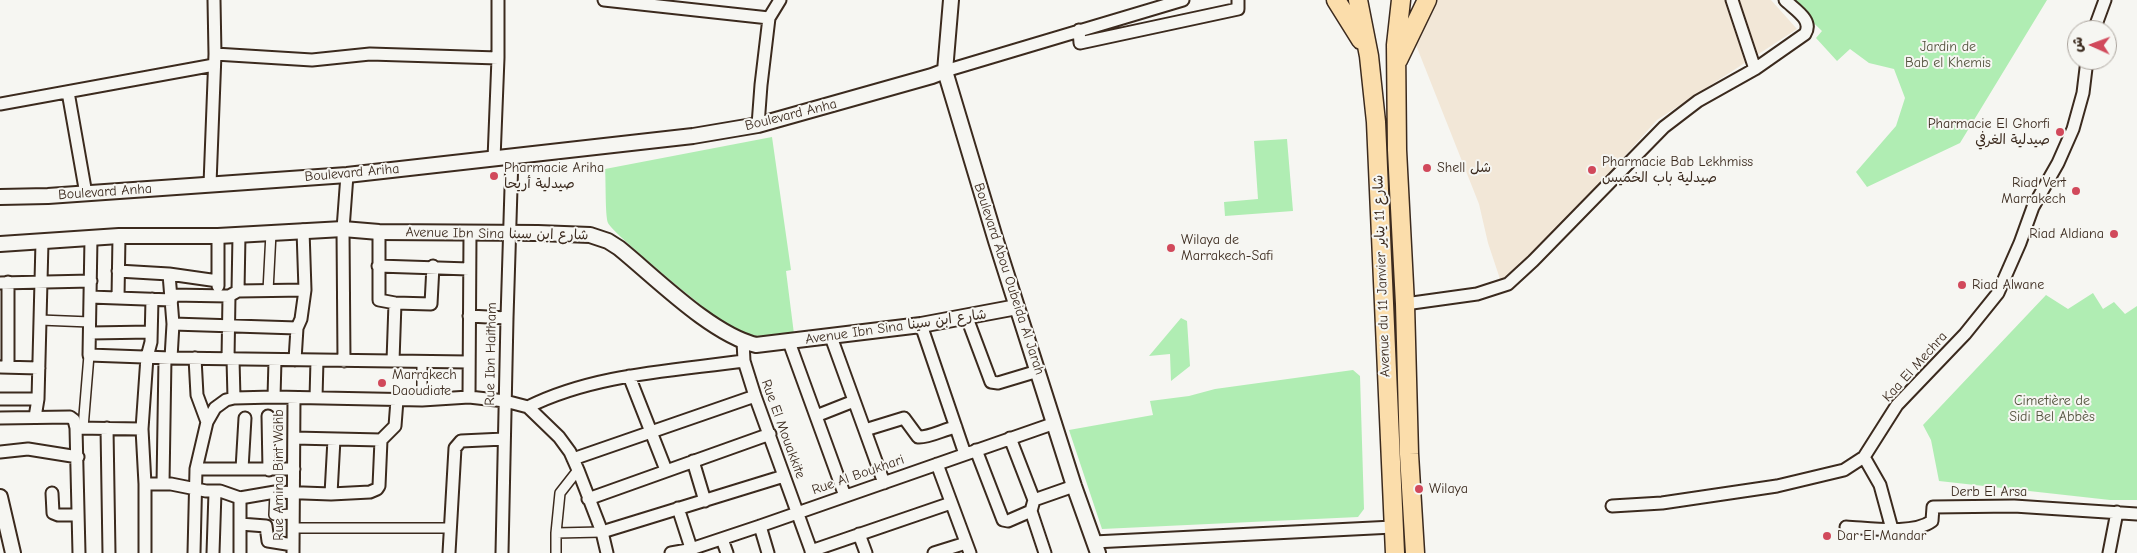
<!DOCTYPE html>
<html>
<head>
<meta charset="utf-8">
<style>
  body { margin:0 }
  #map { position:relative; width:2137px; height:553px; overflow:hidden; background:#f6f6f2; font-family:"Comic Neue","Playpen Sans Arabic",sans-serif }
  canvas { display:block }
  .north { position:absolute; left:2067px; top:20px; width:50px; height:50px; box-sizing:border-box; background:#f6f6f2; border:1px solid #aba49d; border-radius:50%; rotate:272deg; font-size:14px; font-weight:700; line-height:20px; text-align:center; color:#3b2a1e }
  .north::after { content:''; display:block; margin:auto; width:18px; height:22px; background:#d1495b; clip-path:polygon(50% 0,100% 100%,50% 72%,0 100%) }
</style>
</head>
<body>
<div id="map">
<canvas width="2137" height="553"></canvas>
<div class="north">ش</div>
</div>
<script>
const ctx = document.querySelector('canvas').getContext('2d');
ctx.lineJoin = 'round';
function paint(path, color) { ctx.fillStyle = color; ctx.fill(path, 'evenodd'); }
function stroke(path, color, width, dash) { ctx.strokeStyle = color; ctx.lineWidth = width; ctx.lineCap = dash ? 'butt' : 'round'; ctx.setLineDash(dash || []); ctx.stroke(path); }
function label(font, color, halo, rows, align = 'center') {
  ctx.font = font + ' "Comic Neue","Playpen Sans Arabic",sans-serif'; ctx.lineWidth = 4; ctx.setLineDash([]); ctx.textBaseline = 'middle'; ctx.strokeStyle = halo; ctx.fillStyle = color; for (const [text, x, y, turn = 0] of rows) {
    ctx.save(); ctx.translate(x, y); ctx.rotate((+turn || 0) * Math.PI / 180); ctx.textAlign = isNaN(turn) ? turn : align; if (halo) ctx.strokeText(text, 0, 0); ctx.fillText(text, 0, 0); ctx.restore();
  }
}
paint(new Path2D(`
  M1436,0h335l26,29 -140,91 -153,171 -16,-48 -9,-39 -65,-164z`), '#f2e7d7');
paint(new Path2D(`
  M1790,0h257l-87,143 -93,44 -11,-15 40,-46 9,-28 -11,-29 -25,-6 -19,-14 -13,12 -21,-23 6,-7z
  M772,137l19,133 -5,1 8,63c-18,1 -36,4 -54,-1 -13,-4 -127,-99 -132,-110 -3,-8 -2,-43 -3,-54z
  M1287,139l6,72 -68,5 -1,-14 34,-3 -4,-58z
  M2093,293l10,16 11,-7 11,12 12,-8v194h-27l-171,-19 -8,-41 -8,-15 123,-130 22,14z
  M1181,318l6,3 3,45 -19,15 -1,-27 -21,2z
  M1353,370l7,6 4,133 -6,8 -256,12 -33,-99 84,-15 -3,-14 39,-5 26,-7z`), '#b0edb3');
const pedestrian = new Path2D(`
  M268,291l3,-58
  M40,320l50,2
  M422,362v38
  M83,428l6,-73
  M275,492l-1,23 19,-1
  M294,528h156
  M556,533l46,-1
  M556,553v-20l4,-40 18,-23`);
const minor = new Path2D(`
  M604,0l165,18
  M1732,0l23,69
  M1079,30l1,13 158,-34v-9
  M2094,30l11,-30
  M215,54l97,6 58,-6 128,4
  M945,71l238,-71
  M68,92l18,102
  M0,104l214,-39
  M758,125l3,-40 8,-67 11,-18
  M494,159l4,-101v-58
  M210,184l5,-130 -1,-54
  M379,232v68l16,3 36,1 2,-38
  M218,236v50
  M91,238l-2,117 82,3 297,4
  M378,266l91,3
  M118,271l51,3 49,7
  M169,274l4,50 -2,34
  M8,282v85
  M0,283l91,-2
  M238,291l1,-56
  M172,295l57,1 9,-5 67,-1
  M90,297l82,3
  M118,298l1,-62
  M1405,304l72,-10 31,-10 25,-23 131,-134 34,-26 57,-32 50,-35c9,-14 -11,-25 -20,-34
  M469,316l38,2
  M967,318l24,64 7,1 40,-12
  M173,324l124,4
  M921,325l44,129
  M90,333l61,-1
  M831,337l53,146
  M743,341l1,20 11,35 57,157
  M789,342l56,154
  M195,358l2,37 10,27
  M228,359l1,-63
  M233,359l1,39
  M295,360l2,-32 4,-9 4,-29 -2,-60
  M344,361l-1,-132 4,-54
  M393,361l2,-58
  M0,367l39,1
  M629,376l37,94
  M274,397l1,-37
  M469,397l1,-163
  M316,398l1,-38
  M0,399h38
  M528,407c66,-33 144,-36 216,-46
  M268,416l1,54
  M816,416l38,-15
  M35,417l3,-18 4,-157
  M0,418l70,-1 4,3 2,8 66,1
  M76,428l3,125
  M107,428l2,125
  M865,430l39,-12 14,19c11,1 26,-8 38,-10
  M294,438l87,2
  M1010,438l24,62 -3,11 14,42
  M976,450l27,70 5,1 23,-10
  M0,452l28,-3 50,8
  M1864,457l16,28 12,44
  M573,459l182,-63
  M693,461l12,40
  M937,464l33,89
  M196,469h98
  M242,469l3,-51
  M145,484h26l35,7h14l20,7 35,-6 56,2 39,-2 7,-3 2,-3 2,-46 14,-14 2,-26
  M163,484l2,-126
  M52,493l1,20 5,2h20
  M331,494l3,-55
  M588,499l182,-65
  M1034,500l40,-14
  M1612,506l50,-3 115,-17 67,-16 20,-13 33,-52 68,-71 33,-41 22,-50 13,-36 25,-44 15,-34 10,-36 4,-33
  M678,508l13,40
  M240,524l26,2 2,15 25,4
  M760,526l8,27
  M1846,527c23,1 67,8 86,-6l1,-14 81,-1 123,8
  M602,532l182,-56
  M859,534l7,19
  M722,539l5,14
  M1094,542l299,-15
  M811,551l140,-48
  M145,553v-69l-3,-55 5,-72 4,-15 1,-43
  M194,553l2,-84 11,-47 8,-14 11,-8 8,-2 40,-1 148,3 47,-3 36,4 23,6 31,30 11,15 8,18 24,62 5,21
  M213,553l2,-61
  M240,553v-55
  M293,553l1,-155
  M449,553l6,-105 6,-7 43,-2
  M502,553l5,-235 5,-162
  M671,553l17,-3 72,-24 295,-103
  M934,553l32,-10
  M2109,553l8,-41`);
const tertiary = new Path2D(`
  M951,0l-6,71 51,170 78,245 24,67
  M0,197l48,-1 299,-21 346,-39 65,-11 174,-49 13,-5
  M0,244l119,-8h99l125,-7 36,3 159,1 52,2 18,6 11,7c37,30 92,86 137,97l165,-20 96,-18
  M0,497l13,56`);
const primary = new Path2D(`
  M1336,0l25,40
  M1358,0l11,56 7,66 19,431
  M1401,0l-5,45 1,105 8,154 4,150 6,99
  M1398,60l29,-60`);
stroke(pedestrian, '#3b2a1e', 12);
stroke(minor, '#3b2a1e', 15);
stroke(tertiary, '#3b2a1e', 18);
stroke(primary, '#3b2a1e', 21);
stroke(pedestrian, '#f6f6f2', 9);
stroke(minor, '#f6f6f2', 11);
stroke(tertiary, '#f6f6f2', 14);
stroke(primary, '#fbddab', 18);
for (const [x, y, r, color] of [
  [2060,132,5,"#d1495b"],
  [1427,168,5,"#d1495b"],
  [1592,170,5,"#d1495b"],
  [494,176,5,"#d1495b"],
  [2076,191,5,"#d1495b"],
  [2114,234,5,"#d1495b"],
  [1171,248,5,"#d1495b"],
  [1962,285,5,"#d1495b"],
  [382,383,5,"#d1495b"],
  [1419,489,5,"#d1495b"],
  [1827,536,5,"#d1495b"]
]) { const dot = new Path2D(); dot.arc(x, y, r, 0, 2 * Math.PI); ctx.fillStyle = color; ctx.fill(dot); stroke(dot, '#f6f6f2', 2); }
label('14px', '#52513c', '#f6f6f2', [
  ["Jardin de",1948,47],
  ["Bab el Khemis",1948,63],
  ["Cimetière de",2052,401],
  ["Sidi Bel Abbès",2052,417]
]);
label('14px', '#3b2a1e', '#f6f6f2', [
  ["Boulevard Anha",791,115,-14],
  ["Boulevard Ariha",352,173,-5],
  ["Boulevard Anha",105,192,-4],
  ["Avenue Ibn Sina شارع ابن سينا",497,234,1],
  ["Avenue du 11 Janvier شارع 11 يناير",1382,276,-92],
  ["Boulevard Abou Oubeida Al Jarah",1009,279,72],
  ["Avenue Ibn Sina شارع ابن سينا",896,327,-8],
  ["Rue Ibn Haitham",491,354,-89],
  ["Kaa El Mechra",1915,367,-48],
  ["Rue El Mouakkite",783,429,70],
  ["Rue Amina Bint Wahb",279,475,-90],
  ["Rue Al Boukhari",858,475,-19],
  ["Derb El Arsa",1989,492]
]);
label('14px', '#3b2a1e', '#f6f6f2', [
  ["Pharmacie El Ghorfi",2050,124,"right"],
  ["صيدلية الغرفي",2050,140,"right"],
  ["Pharmacie Bab Lekhmiss",1602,162],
  ["صيدلية باب الخميس",1602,178],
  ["Pharmacie Ariha",504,168],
  ["صيدلية أريحا",504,184],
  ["Shell شل",1437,168],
  ["Riad Vert",2066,183,"right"],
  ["Marrakech",2066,199,"right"],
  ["Riad Aldiana",2104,234,"right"],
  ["Wilaya de",1181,240],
  ["Marrakech-Safi",1181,256],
  ["Riad Alwane",1972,285],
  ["Marrakech",392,375],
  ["Daoudiate",392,391],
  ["Wilaya",1429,489],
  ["Dar El Mandar",1837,536]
], 'left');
</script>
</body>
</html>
